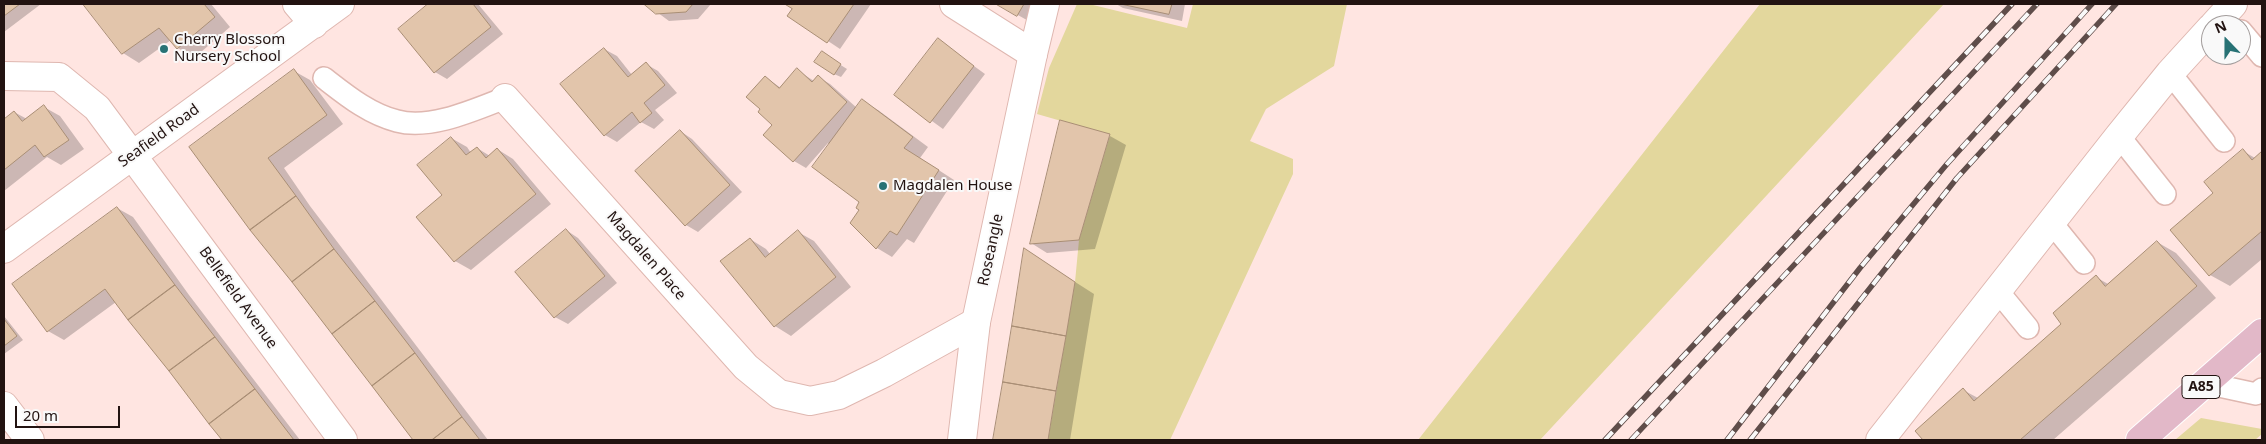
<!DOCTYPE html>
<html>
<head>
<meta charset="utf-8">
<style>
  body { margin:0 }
  #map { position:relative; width:2266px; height:444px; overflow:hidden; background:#ffe5e1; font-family:"Noto Sans",sans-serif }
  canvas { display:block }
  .frame { position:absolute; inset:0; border:5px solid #221311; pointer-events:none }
  .north { position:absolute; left:2201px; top:15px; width:50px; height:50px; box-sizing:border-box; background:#f9f9f9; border:1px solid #a39d9c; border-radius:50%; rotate:338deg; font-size:14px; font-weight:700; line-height:20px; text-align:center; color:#221311 }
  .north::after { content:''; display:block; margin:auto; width:18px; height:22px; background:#287275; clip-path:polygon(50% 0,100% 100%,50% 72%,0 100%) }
  .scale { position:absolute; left:15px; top:406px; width:105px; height:22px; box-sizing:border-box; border:2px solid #221311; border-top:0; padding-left:6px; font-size:15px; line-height:18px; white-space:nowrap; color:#221311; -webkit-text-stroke:4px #f9f9f9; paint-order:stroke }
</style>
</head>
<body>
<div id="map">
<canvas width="2266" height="444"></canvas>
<div class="frame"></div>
<div class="north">N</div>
<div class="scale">20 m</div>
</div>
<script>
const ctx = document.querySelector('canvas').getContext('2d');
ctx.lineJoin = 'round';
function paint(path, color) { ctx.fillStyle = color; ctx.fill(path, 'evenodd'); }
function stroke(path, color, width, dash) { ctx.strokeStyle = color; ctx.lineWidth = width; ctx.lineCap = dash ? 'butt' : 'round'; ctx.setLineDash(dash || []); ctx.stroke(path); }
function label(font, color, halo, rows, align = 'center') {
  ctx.font = font + ' "Noto Sans",sans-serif'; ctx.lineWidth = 4; ctx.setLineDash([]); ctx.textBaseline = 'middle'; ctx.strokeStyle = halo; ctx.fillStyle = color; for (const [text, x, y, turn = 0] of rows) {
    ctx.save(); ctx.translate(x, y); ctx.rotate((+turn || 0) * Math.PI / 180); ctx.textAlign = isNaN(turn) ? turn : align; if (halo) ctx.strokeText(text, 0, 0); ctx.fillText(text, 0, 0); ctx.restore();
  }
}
paint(new Path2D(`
  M1077,4h12l98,24 6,-24h154l-13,62 -68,43 -16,32 43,18v15l-123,266h-122l27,-158 4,-42 31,-105 -73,-21 12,-46z
  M1760,4h184l-404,436h-122z
  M2201,418l61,11v5l-7,6h-80z`), '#e3d79d');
paint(new Path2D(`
  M4,4h37l-37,28z
  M85,4h126l19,23 -36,31 -16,-10 -7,-8 -32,23 -16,-10z
  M430,4h48l25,30 -56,45 -12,-7 -35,-43z
  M646,4h65l-13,15 -29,2z
  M788,4h83l-31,45 -51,-34 5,-7z
  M998,4h47l-11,20z
  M1116,4h69l-3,17 -59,-13z
  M938,40l47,34 -42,55 -47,-34z
  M604,49l13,7 15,19 14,-11 12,7 19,22 -22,17 9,10 -10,9 -13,-7 -24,20 -12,-7z
  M828,57l19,12 -6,8 -7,-3z
  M797,70l17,11 4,-4 12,7 27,24 5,-7 16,9 50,37 -8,11 34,22 -40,63 -7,-4 -15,18 -15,-9 -16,-38v-8l-32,-57 -1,-2 -22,25 -12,-7 -20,-36 -9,-48 16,11z
  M294,71l16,9 33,44 -59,44 26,38 178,234h-74l-224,-293z
  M44,107l16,9 24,33 -23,16 -14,-8 -43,34v-70l10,-9 13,7z
  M680,131l12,8 50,53 -44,40 -12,-7z
  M1110,136l16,9 -31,104 -48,4 -16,-10z
  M451,138l16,9 4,6 6,-5 13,8 7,-7 16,10 38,45 -80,66 -16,-9 -11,-66z
  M2243,151l12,7 7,-5v106l-32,27 -20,-11 5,-82z
  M117,208l16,9 56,78 111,145h-77l-107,-138 -52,38 -16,-9z
  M566,230l12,8 39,45 -49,41 -13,-7 -38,-45z
  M798,232l16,9 37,46 -60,49 -16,-10 -25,-87 16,10 4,5z
  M2157,242l19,11 40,45 -163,142h-128l-8,-9 46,-41 15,8 85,-74 33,-47 12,7z
  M1025,250l69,44 -24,146h-76z
  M4,316l19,24 -19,14z`), '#0003');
const building = new Path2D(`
  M4,4h16l-16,12z
  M83,4h121l11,13 -38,32 -18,-21 -37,26z
  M428,4h45l18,23 -57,46 -36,-44z
  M644,4h49l-7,8 -30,2z
  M785,4h69l-27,39 -40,-27 5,-7z
  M996,4h28l-7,12z
  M1121,4h51l-3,10z
  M938,38l36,28 -44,57 -36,-28z
  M604,48l24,29 18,-15 19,23 -21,18 8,10 -12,10 -8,-11 -28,24 -44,-52z
  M822,51l19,13 -7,11 -20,-13z
  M797,68l15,14 6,-7 29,27 -54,60 -30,-27 9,-10 -14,-13 2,-3 -14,-12 19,-21 14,12z
  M294,69l33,46 -59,43 28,38 -46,34 -61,-83z
  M862,99l51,38 -9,11 35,22 -42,65 -7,-4 -14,18 -26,-26 9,-13 -3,-2 3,-6 -47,-35z
  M44,105l25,35 -25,17 -9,-12 -31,25v-51l10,-8 8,10z
  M1060,120l50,14 -31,106 -49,4z
  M680,130l50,55 -45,41 -50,-55z
  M451,137l15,18 11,-8 9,11 11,-10 39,46 -82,68 -38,-45 26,-22 -25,-30z
  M2243,149l9,11 10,-9v80l-53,45 -39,-46 43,-37 -9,-11z
  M296,196l38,53 -42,33 -42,-52z
  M117,207l58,78 -47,35 -23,-31 -58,43 -35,-48z
  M566,229l39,47 -51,42 -39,-46z
  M798,230l38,47 -62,50 -54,-66 30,-23 15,19z
  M2157,241l40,45 -177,154h-97l-8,-9 48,-43 11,13 87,-77 -8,-11 43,-38 9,11z
  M1024,248l51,34 -9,54 -54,-10z
  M334,249l41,52 -43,33 -40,-52z
  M175,285l40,52 -46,34 -41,-51z
  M375,301l40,52 -43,33 -40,-52z
  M4,319l13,17 -13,10z
  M1012,326l54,10 -10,55 -53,-9z
  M215,337l40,52 -46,35 -40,-53z
  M415,353l47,64 -30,23h-19l-41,-54z
  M1003,382l53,9 -8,49h-55z
  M255,389l39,51h-72l-13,-16z
  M462,417l18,23h-48z`);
paint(building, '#e2c5ab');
stroke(building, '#a98e75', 1);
const service = new Path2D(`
  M2241,31l21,25
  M2170,73l54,68
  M324,78c22,17 45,36 73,43 33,9 77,-11 108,-23
  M2119,136l46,58
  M2051,222l33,41
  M1997,290l31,38
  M2205,383l51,11 6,-5`);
const minor = new Path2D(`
  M297,4l17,20
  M954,4l79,50
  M2214,25l19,-21
  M4,76l55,1 38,31 246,332
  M505,98l241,269 33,27 31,7 29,-6 45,-22 92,-51
  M4,249l336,-245
  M4,406l26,34
  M1880,440l239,-304 51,-63 41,-45`);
const tertiary = new Path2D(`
  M962,440l14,-118 57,-268 12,-50`);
const primary = new Path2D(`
  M2140,440l122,-107`);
stroke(service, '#dfb7b0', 24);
stroke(minor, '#dfb7b0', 30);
stroke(tertiary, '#dfb7b0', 30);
stroke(primary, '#fff', 30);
stroke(service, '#fff', 21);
stroke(minor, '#fff', 28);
stroke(tertiary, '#fff', 28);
stroke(primary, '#e2b8c8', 28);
const rail = new Path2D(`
  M1605,440l407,-436
  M1631,440l406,-436
  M1727,440l133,-172 87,-104 145,-160
  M1750,440l207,-262 159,-174`);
stroke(rail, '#5f4d4a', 5.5);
stroke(rail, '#f9f9f9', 4, [11]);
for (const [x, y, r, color] of [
  [164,49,5,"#287275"],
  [883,186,5,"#287275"]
]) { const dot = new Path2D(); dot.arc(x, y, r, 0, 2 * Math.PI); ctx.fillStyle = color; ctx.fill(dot); stroke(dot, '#f9f9f9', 2); }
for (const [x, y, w] of [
  [2201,387,38]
]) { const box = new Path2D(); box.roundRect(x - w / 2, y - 11.5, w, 23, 4); ctx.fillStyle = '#f9f9f9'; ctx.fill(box); stroke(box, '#221311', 1); }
label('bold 14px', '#221311', null, [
  ["A85",2201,387]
]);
label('15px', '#221311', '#f9f9f9', [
  ["Cherry Blossom",174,40],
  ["Nursery School",174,57],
  ["Magdalen House",893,186]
], 'left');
label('15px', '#221311', '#f9f9f9', [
  ["Seafield Road",159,136,-36],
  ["Roseangle",991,250,-78],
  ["Magdalen Place",646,256,49],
  ["Bellefield Avenue",238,298,54]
]);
</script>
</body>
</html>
